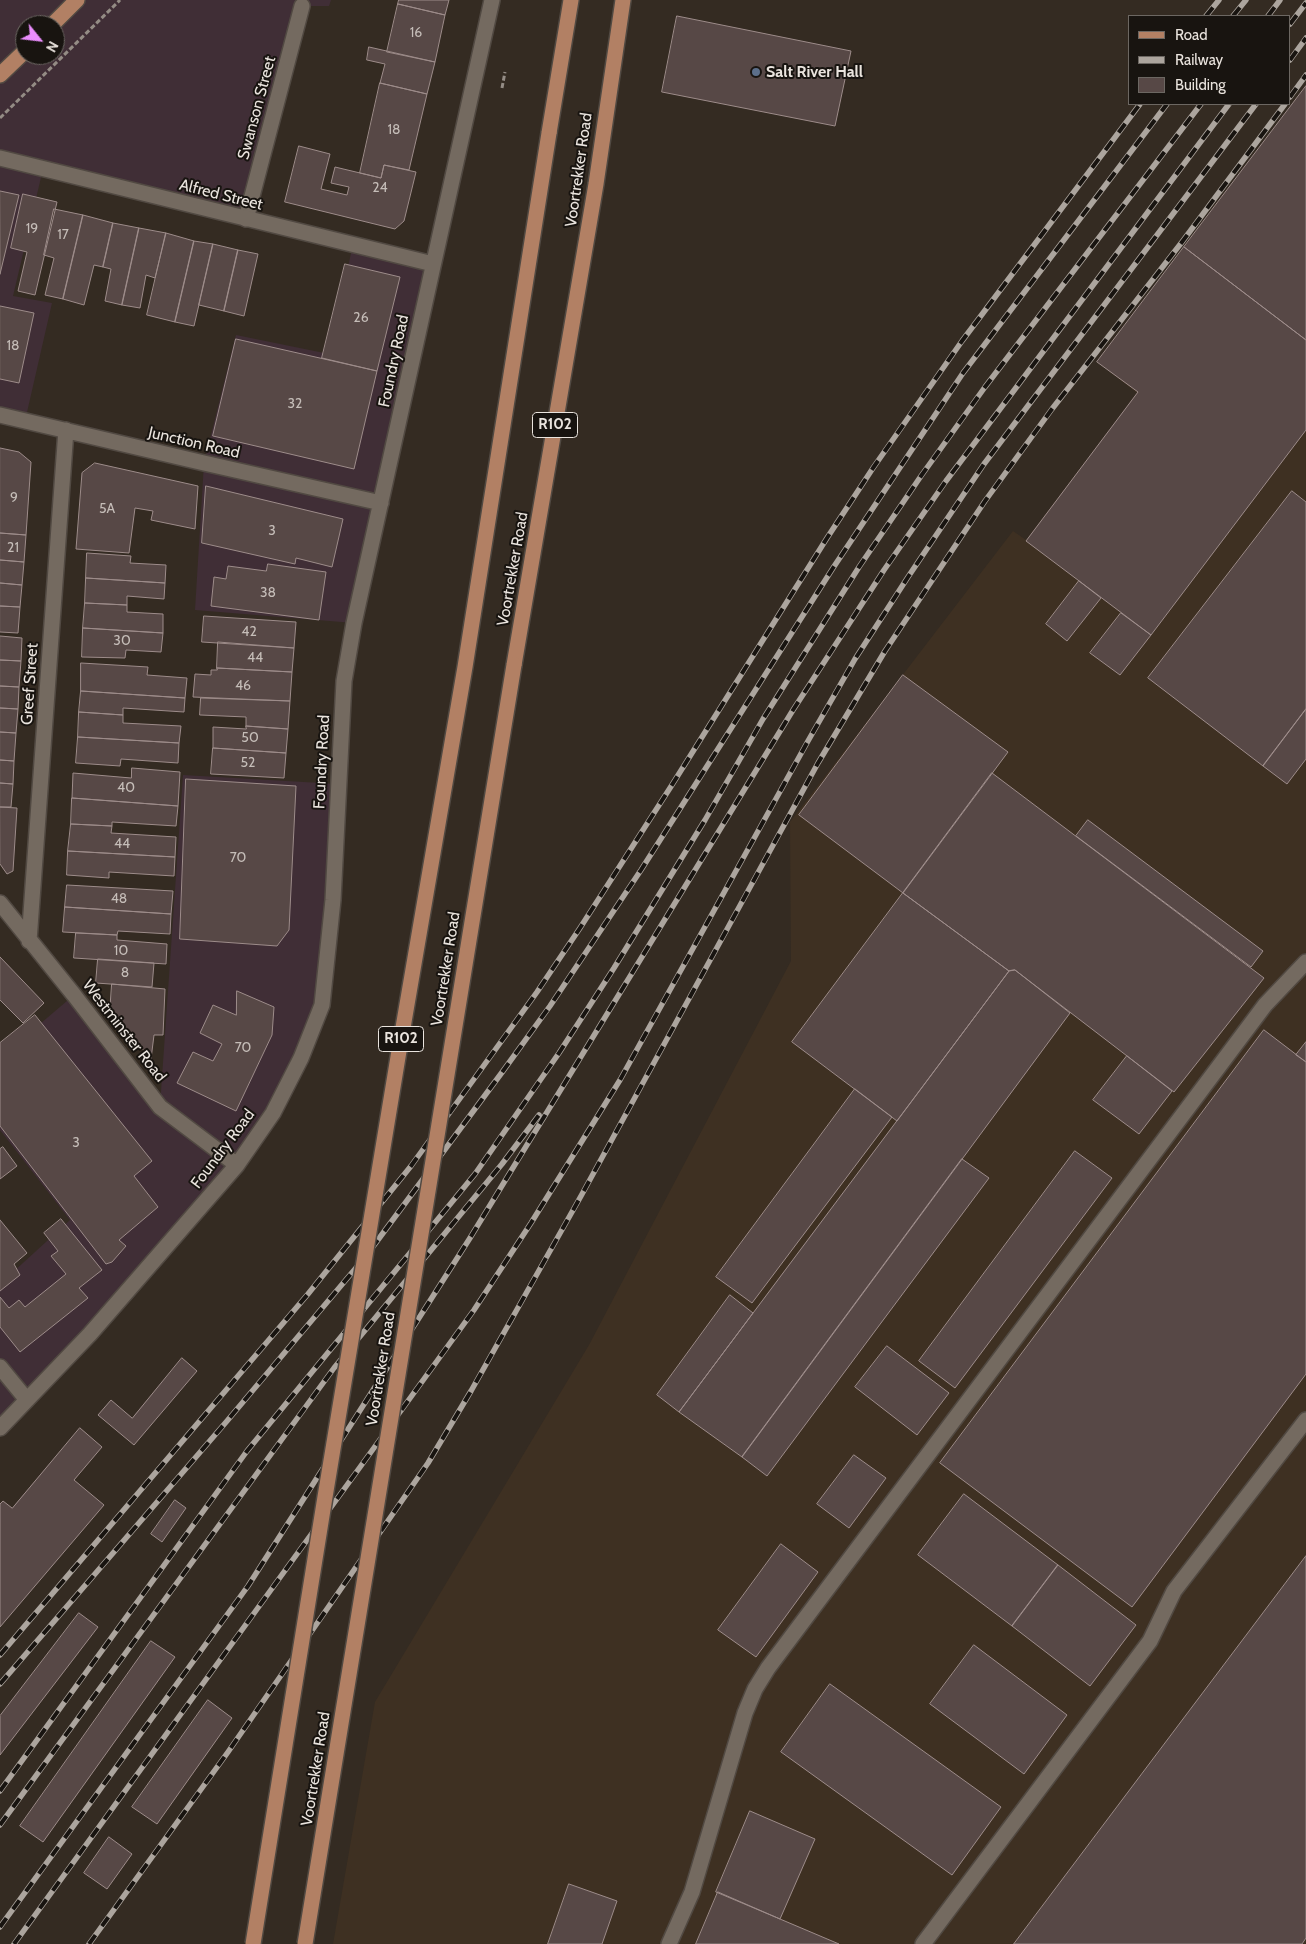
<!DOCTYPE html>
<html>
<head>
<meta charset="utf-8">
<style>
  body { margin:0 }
  #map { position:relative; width:1306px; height:1944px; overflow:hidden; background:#342b22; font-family:Cabin,sans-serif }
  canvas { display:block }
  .legend { position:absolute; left:1128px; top:15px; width:162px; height:90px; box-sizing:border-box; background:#181410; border:1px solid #6c6762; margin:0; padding:6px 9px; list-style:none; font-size:15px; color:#eae4de }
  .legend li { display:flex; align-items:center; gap:10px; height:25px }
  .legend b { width:25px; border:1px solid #6c6762 }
  .north { position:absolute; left:15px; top:15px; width:50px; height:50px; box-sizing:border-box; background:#181410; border:1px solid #6c6762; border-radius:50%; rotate:119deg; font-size:14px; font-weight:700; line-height:20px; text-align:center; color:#eae4de }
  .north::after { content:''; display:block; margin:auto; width:18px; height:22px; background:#ea8dfc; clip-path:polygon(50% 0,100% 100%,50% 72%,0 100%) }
</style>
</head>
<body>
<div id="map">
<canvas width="1306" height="1944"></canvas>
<ul class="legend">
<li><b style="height:6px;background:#b28064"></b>Road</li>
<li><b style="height:6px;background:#aca59e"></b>Railway</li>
<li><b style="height:14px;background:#574846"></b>Building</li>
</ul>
<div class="north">N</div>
</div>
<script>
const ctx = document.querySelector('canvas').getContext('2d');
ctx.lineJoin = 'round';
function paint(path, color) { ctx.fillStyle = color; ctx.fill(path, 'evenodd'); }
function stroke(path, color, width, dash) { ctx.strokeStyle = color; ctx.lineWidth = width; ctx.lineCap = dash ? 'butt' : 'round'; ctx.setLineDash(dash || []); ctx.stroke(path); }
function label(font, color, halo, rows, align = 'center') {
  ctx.font = font + ' Cabin,sans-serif'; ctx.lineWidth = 4; ctx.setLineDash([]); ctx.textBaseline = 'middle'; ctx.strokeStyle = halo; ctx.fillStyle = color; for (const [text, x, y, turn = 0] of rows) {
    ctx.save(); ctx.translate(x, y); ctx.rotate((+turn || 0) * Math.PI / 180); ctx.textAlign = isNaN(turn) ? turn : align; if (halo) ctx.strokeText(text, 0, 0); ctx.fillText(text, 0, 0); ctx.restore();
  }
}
paint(new Path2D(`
  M0,0h331l-2,6h-27l-56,213 -203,-50 -30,127 39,7 -27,118 -25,-6zM25,25h30v30h-30z
  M353,244l80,20 -79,359 -159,-13 9,-147 32,-128 93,19z
  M183,775l155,9 -16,221 -49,108 -273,315v-144l70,-64 -70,-90v-72l74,-63 86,111z`), '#402e36');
paint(new Path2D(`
  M1306,86v1858h-973l42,-242 214,-357 202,-384 -1,-139 223,-291 13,9 111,-147 -40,-31z`), '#3e3022');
const building = new Path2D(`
  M399,0h50l-4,15 -47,-11z
  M398,4l47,11 -10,47 -48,-10z
  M677,16l174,35 -16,75 -173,-34z
  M369,47l66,15 -8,32 -47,-11 5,-19 -18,-4z
  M380,83l47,11 -18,76 -25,-5 -3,13 -21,-5z
  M1306,86v254l-122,-93z
  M299,146l31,8 -9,35 26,6 2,-8 -18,-4 4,-16 46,11 3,-13 32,7 -12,49 -9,8 -110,-27z
  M0,191l19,4 -19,79z
  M23,194l34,8 -22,93 -17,-4 9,-39 -16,-4z
  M54,209l29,6 -20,84 -18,-4 9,-37 -10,-3z
  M83,215l30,8 -10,44 -9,-2 -10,40 -21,-6z
  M113,223l26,5 -17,77 -17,-4 6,-32 -8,-2z
  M139,228l27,5 -11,45 -9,-3 -6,33 -18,-3z
  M166,233l28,8 -19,81 -28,-7z
  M194,241l19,3 -19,82 -19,-4z
  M213,244l25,6 -14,61 -25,-6z
  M1184,247l122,93v90l-155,205 -125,-94 112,-149 -41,-30z
  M238,250l20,4 -14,62 -20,-5z
  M345,264l55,13 -23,94 -55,-13z
  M0,306l34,7 -15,70 -19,-4z
  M236,339l141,32 -23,98 -141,-33z
  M0,448l19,4 12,10 -5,73 -26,-2z
  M95,463l103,23 -3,43 -44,-9 2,-9 -18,-3 -6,45 -53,-4 6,-76z
  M206,486l137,33 -11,48 -36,-9 -1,6 -93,-21z
  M1292,491l14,11v207l-43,57 -115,-88z
  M0,533l26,2 -2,27 -24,-2z
  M87,553l44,3 -1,7 36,2 -1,18 -79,-5z
  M0,560l24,2 -2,23 -22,-2z
  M268,564l58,8 -7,48 -108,-14 3,-29 12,2 2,-13 38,5z
  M86,578l79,5 -1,16 -37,-3v9l-42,-2z
  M1079,581l22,17 -34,43 -21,-17z
  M0,583l22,2 -2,22 -20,-1z
  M85,603l42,2v7l36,2v19l-80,-5z
  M0,606l20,1 -2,26 -18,-1z
  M1121,613l30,22 -31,40 -30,-22z
  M204,616l92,6 -2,26 -92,-6z
  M83,628l80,5 -2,19 -35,-2 -1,8 -43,-1z
  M0,636l22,2 -1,23 -21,-1z
  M218,642l76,6 -2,24 -75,-4z
  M0,660l21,1 -2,26 -19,-1z
  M81,663l67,4 -1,8 40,3 -2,20 -104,-7z
  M217,668l75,4 -2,29 -97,-4 2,-23 16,1v-5h6z
  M903,675l105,77 -105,141 -104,-78z
  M0,686l19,1 -1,22 -18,-1z
  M81,691l104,7 -1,14 -61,-4v7l-44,-3z
  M201,698l89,3 -2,28 -42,-3v-9l-46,-2z
  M0,708l18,1 -2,24 -16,-1z
  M1306,709v50l-19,25 -24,-18z
  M79,712l44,3v8l58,3 -2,17 -101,-6z
  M246,726l42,3 -2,24 -73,-5v-21l33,2z
  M0,732l16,1 -2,28 -14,-1z
  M78,737l101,6 -1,20 -57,-4 -1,7 -44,-3z
  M213,748l73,5 -2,25 -73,-4z
  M0,760l14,1 -1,23 -13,-1z
  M132,768l48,4 -2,34 -106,-8 1,-25 58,5z
  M992,773l272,205 -90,114 -159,-122 -6,1 -106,-78z
  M186,779l110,7 -7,144 -12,16 -97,-7z
  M0,783l13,1 -2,23h-11z
  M72,798l106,8 -2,20 -64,-4v4l-41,-2z
  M0,807l17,1 -4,63 -6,3 -7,-10z
  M1088,820l175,131 -12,16 -175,-131z
  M71,824l41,2 -1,7 65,4 -1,20 -107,-6z
  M68,851l107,6 -1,19 -65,-4v6l-42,-3z
  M67,885l106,6 -2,23 -106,-7z
  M903,893l106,78 -112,150 -105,-79z
  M65,907l106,7 -1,20 -52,-3 -1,4 -54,-3z
  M76,933l41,2v5l50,4 -1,20 -92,-6z
  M0,957l44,46 -21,20 -23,-23z
  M98,959l56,4 -2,24 -56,-4z
  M1015,970l55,43 -328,444 -63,-45 330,-441z
  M112,984l53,5 -2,46h-9l-3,24 -41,-48z
  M237,991l37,16 -2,28 -36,76 -59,-28 16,-31 20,9 9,-17 -22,-11 13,-28 23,10z
  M35,1015l117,146 -18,15 24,31 -39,33 7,6 -14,16 -6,2 -106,-138v-83z
  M1264,1030l42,32v312l-174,233 -192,-144z
  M1306,1042v20l-10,-7z
  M1127,1056l45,35 -33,43 -46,-34z
  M855,1089l37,28 -140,186 -36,-26z
  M3,1147l14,19 -17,13v-30z
  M1075,1151l37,27 -157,210 -36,-27z
  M962,1159l27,19 -222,298 -25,-19z
  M61,1219l41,51 -23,18 9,10 -68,54 -20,-25v-30l9,11 10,-8 6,7 41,-33 -15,-18 7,-5 -14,-18z
  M0,1220l27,33 -13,11 6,11 -20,16z
  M730,1295l23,18 -74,99 -22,-17z
  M887,1346l62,47 -32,42 -62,-48z
  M182,1358l15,13 -63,74 -36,-30 13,-15 21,18z
  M80,1428l22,19 -28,33 30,25 -104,122v-123l3,-3 9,7z
  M854,1455l32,23 -37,50 -32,-24z
  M964,1494l94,71 -46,61 -94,-71z
  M175,1500l11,8 -24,34 -11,-8z
  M781,1544l37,28 -62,85 -38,-27z
  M1306,1556v382l-4,6h-288z
  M1058,1565l78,60 -46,61 -78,-60z
  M79,1613l19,14 -98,128v-39z
  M151,1641l24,16 -132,185 -23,-16z
  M974,1645l93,70 -43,59 -94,-70z
  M830,1684l171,123 -49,68 -171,-123z
  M208,1700l24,18 -75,106 -25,-17z
  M750,1811l65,28 -35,80 -64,-27z
  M109,1837l23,17 -25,35 -23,-16z
  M569,1884l48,17 -15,43h-54z
  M718,1892l62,27 59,25h-143z`);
paint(building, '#574846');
stroke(building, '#9d8c8a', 1);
const lane = new Path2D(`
  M246,219l56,-213
  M669,1944l23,-52 53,-179 10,-24 13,-21 497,-663 41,-43
  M923,1944l227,-303 24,-50 132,-171`);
const street = new Path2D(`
  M0,158l433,106
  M0,415l204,48 177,40
  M0,903l74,92 86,112 77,58
  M29,941l37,-511
  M0,1367l27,33
  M0,1428l90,-94 147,-169 36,-52 28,-55 21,-53 11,-105 11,-219 10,-58 138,-623`);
const primary = new Path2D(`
  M52,25l25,-25
  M0,75l25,-24
  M549,133l22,-133
  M514,665l82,-481 27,-184`);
stroke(lane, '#514942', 18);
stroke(street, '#514942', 18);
stroke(primary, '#514942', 18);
stroke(new Path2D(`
  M502,88l3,-16
  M0,118l120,-118`), '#948c85', 3, [5, 2.5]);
stroke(lane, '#746a60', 15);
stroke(street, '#746a60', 15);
stroke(primary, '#b28064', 15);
const rail = new Path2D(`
  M1206,16l13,-16
  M1233,16l13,-16
  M1268,16l12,-16
  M1290,24l16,-21
  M1290,60l16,-22
  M1290,97l16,-22
  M0,1655l308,-361 103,-128 126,-174 43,-64 90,-140 157,-250 46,-70 89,-127 178,-237
  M0,1684l227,-263 139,-165 137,-185 47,-65 91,-136 192,-302 130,-195 204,-269
  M0,1791l247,-340 228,-277 84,-121 55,-85 91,-148 58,-101 96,-152 62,-91 64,-89 216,-283
  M0,1825l334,-457 168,-204 37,-49
  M0,1927l248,-341 222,-348 323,-528 91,-140 62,-89 283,-377
  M14,1944l460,-634 57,-87 89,-143 188,-339 47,-82 53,-82 76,-113 272,-360
  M89,1944l139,-192 200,-289 43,-72 110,-195 237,-433 67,-112 100,-150 67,-92 130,-167 103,-138`);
stroke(rail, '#aca59e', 5.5);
stroke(rail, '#181410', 4, [11]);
const primaryBridge = new Path2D(`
  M253,1944l72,-447 74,-446 66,-384 84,-534
  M305,1944l209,-1279`);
stroke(primaryBridge, '#514942', 18, []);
stroke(primaryBridge, '#b28064', 15);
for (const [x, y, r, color] of [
  [756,72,5,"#5c6f8a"]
]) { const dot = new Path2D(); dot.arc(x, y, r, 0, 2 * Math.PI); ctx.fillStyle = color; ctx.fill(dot); stroke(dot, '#181410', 2); }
label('14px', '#c5bdb8', null, [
  ["16",416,33],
  ["18",394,130],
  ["24",380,188],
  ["19",32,229],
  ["17",63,235],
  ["26",361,318],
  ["18",13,346],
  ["32",295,404],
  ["9",14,498],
  ["5A",107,509],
  ["3",272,531],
  ["21",13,548],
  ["38",268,593],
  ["42",249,632],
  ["30",122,641],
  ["44",255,658],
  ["46",243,686],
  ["50",250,738],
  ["52",248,763],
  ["40",126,788],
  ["44",122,844],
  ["70",238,858],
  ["48",119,899],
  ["10",121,951],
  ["8",125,973],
  ["70",243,1048],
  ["3",76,1143]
]);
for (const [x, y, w] of [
  [555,425,45],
  [401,1039,45]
]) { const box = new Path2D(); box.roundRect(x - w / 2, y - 12.5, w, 25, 4); ctx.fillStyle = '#181410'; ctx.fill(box); stroke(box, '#eae4de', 1); }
label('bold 15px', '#eae4de', null, [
  ["R102",555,425],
  ["R102",401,1039]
]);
label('bold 16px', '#eae4de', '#181410', [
  ["Salt River Hall",766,72]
], 'left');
label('16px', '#eae4de', '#181410', [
  ["Swanson Street",257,108,-75],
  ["Voortrekker Road",579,170,-82],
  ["Alfred Street",221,195,14],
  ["Foundry Road",394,361,-78],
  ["Junction Road",194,443,13],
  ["Voortrekker Road",513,569,-80],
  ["Greef Street",30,684,-86],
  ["Foundry Road",322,762,-87],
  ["Voortrekker Road",446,969,-81],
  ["Westminster Road",124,1031,52],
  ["Foundry Road",223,1149,-53],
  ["Voortrekker Road",381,1369,-81],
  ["Voortrekker Road",316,1769,-81]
]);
</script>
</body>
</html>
